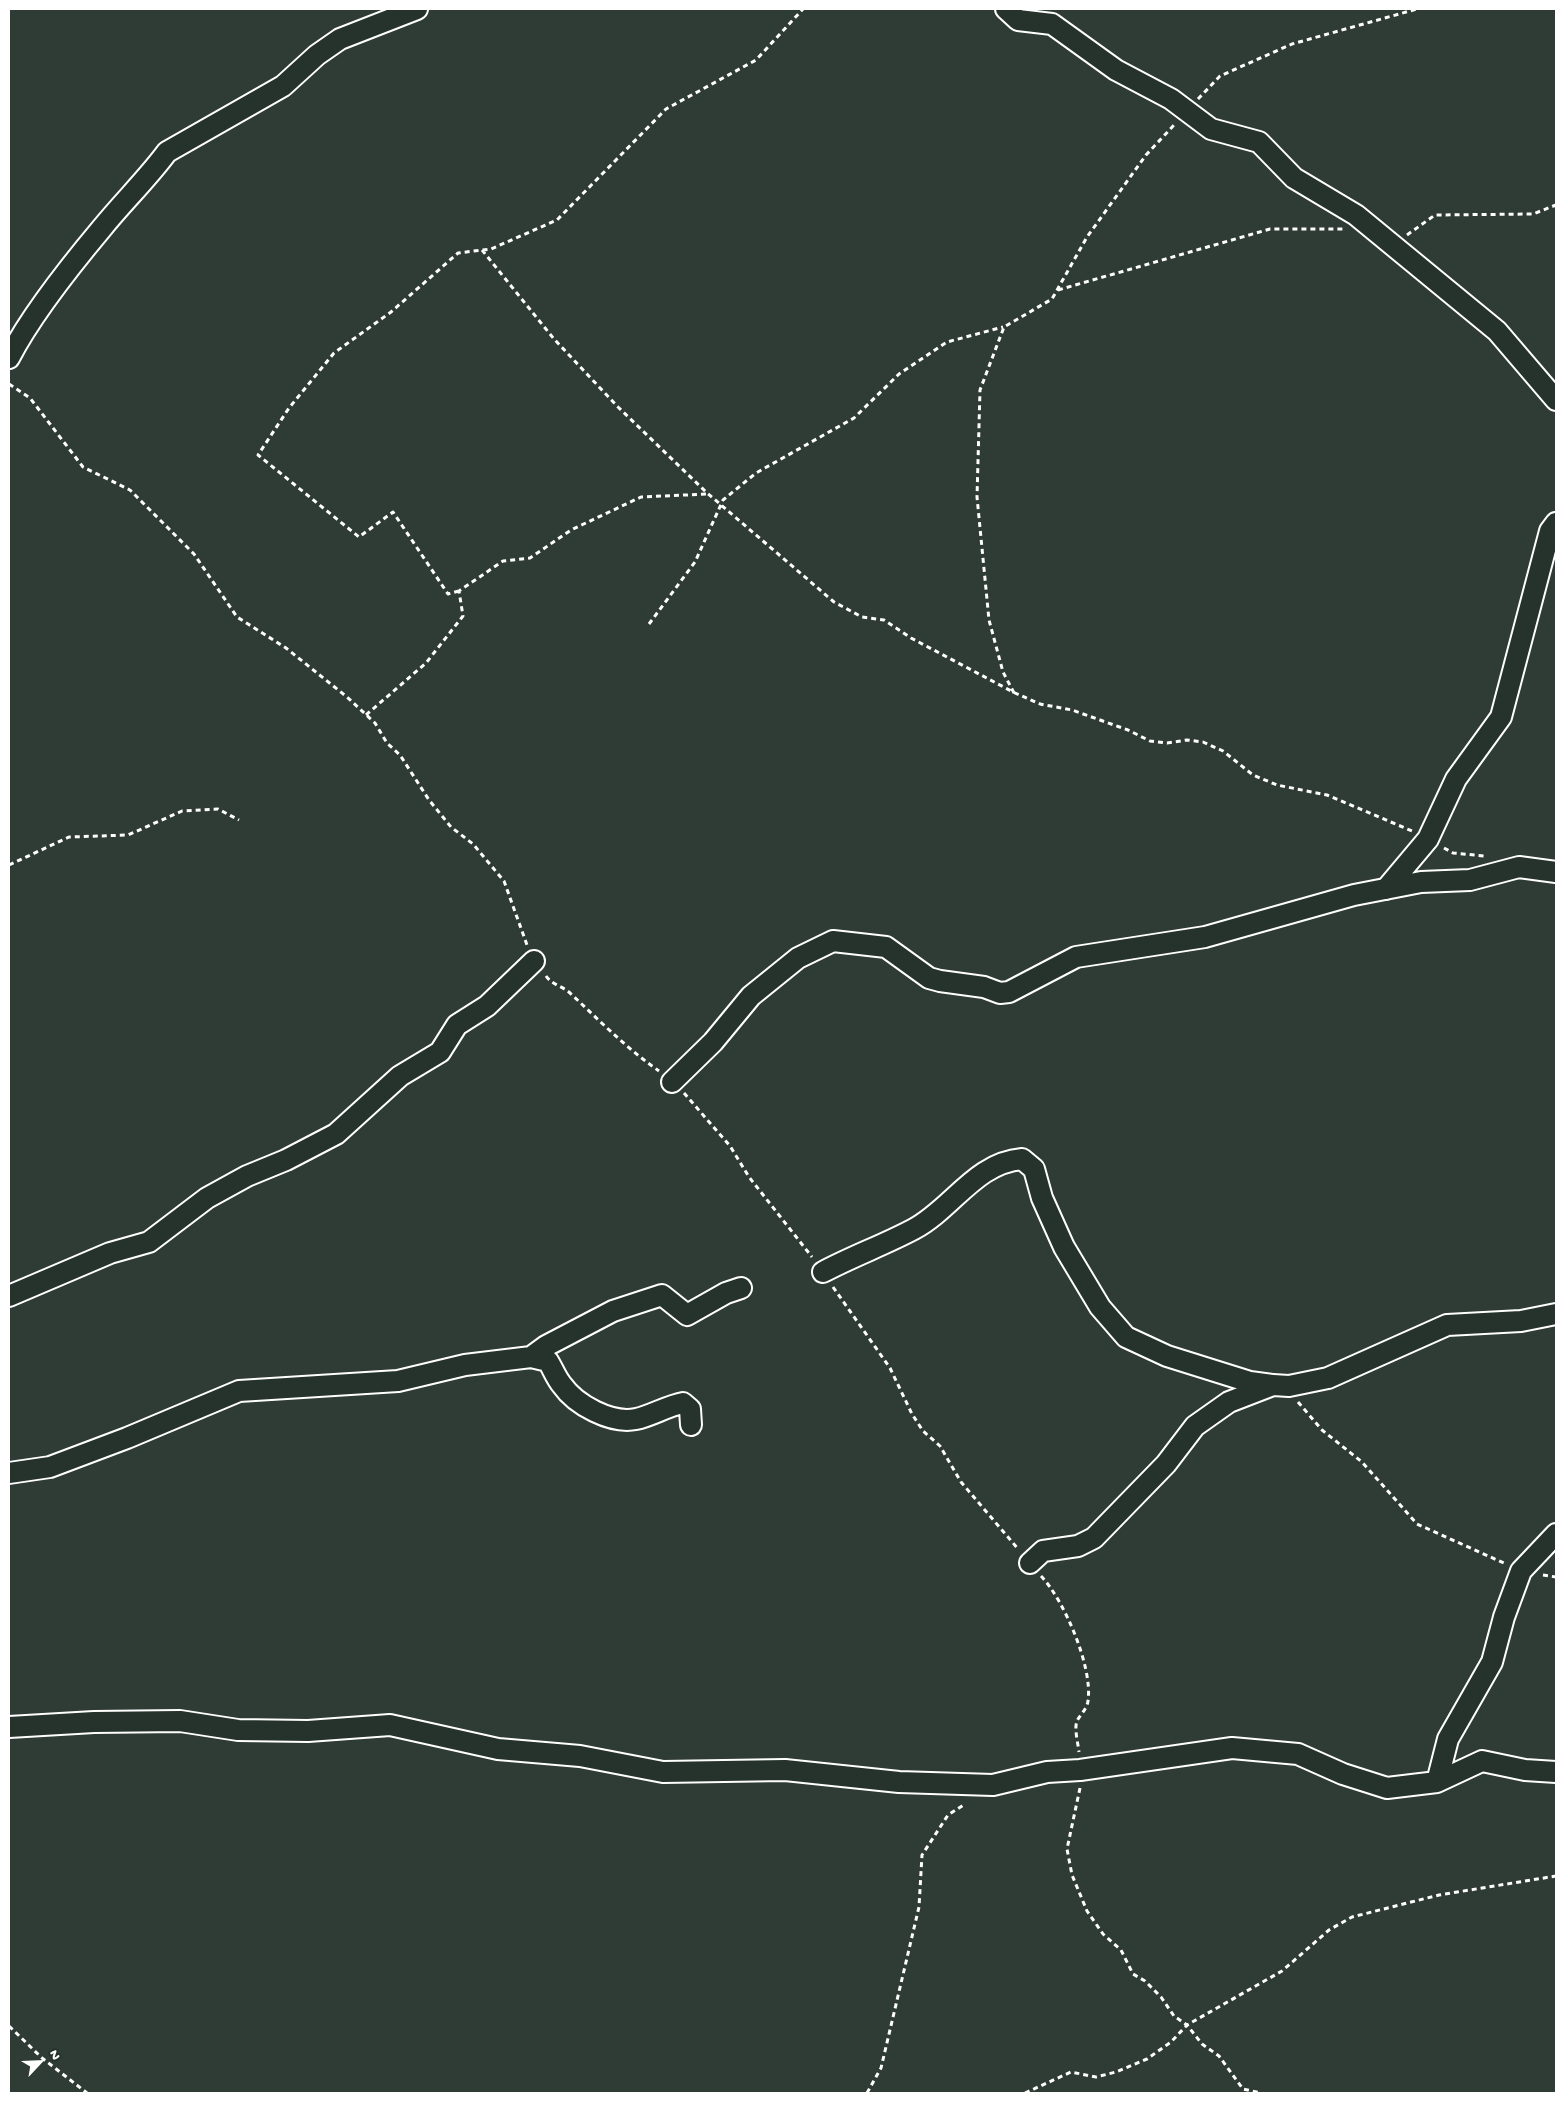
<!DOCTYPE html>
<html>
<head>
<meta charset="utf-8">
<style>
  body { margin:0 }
  #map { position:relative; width:1565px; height:2102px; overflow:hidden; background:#2f3b35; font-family:"Gochi Hand",sans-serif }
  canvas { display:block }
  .frame { position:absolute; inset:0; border:10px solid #fff; pointer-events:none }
  .north { position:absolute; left:15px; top:2037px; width:50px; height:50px; -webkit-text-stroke:4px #26332d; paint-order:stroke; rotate:65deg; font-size:14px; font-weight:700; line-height:20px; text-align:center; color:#fff }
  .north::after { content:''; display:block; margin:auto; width:18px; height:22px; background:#fff; clip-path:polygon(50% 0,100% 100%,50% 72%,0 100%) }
</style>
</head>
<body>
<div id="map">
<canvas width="1565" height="2102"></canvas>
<div class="frame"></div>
<div class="north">N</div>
</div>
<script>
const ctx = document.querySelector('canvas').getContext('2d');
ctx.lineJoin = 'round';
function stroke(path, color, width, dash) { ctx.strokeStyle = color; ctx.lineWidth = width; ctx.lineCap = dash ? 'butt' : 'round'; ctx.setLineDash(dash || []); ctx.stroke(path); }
const minor = new Path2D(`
  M1006,9l12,11 34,4 64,46 55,29 40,30 48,13 35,36 62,37 141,116 59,69
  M9,358c22,-43 62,-93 93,-130 21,-26 45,-49 65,-76l116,-66 34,-31 23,-16 77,-30
  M1386,889l42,-50 28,-60 45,-62 49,-186 6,-8
  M672,1082l41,-40 38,-46 47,-38 35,-17 53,6 43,31 11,3 44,6 16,6 9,-1 67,-35 129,-20 149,-42 67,-13 49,-2 49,-13 37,5
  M823,1272c30,-16 61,-27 91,-43 39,-21 61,-66 108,-70l12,10 8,29 22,49 36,60 26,30 41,19 83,26 22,3
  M9,1296l101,-43 39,-11 58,-44 40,-22 39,-16 50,-26 64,-58 40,-24 17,-27 30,-19 47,-45
  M531,1357l17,4c5,8 8,17 14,24 14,20 49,39 74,34 15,-3 31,-13 47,-16l7,6 1,16
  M9,1473l41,-6 77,-29 112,-47 159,-10 67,-16 66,-8 15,-11 67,-35 49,-16 25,20 39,-22 15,-5
  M1030,1563l13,-12 35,-5 16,-8 72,-74 29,-38 34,-24 44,-17 16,1 39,-8 119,-53 74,-4 35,-7
  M9,1727l85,-5 86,-1 58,9 70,1 82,-6 108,24 82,7 83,16 122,-2 114,12 94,3 54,-13 33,-2 152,-22 66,6 45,20 44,14 50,-6 45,-21 43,9 31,2
  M1437,1782l11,-43 44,-77 12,-45 17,-46 35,-37`);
stroke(minor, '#fff', 24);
stroke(new Path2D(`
  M1198,99l22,-23 72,-32 125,-35
  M1407,235l28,-20 98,-1 23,-9
  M482,250l72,89 64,68 88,85 128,110 28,15 22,3 27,18 104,55 25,11 32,6 56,20 22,11 17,2 20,-3 16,2 20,9 30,24 24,10 50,10 85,36
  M1058,290l212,-61h74
  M9,384l21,14 53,69 47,23 64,64 43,63 49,31 61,49 28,26 12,20 13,12 29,45 22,27 22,17 31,37 23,64
  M459,591l-11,3 -55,-82 -34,25 -101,-82 31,-47 45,-55 57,-41 67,-59 33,-4 66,-29 109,-111 90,-49 47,-51
  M649,624l46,-62 28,-62 33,-27 98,-55 45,-44 48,-32 56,-15
  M1014,693l-11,-21 -14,-52 -12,-123 3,-107 24,-63 48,-28 35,-62 59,-82 29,-31
  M366,715l60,-52 37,-47 -4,-25 44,-30 27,-3 41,-28 70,-33 67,-3
  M1444,848l9,5 31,3
  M9,865l60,-28 59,-2 54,-24 36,-2 21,11
  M546,976c6,9 17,10 25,18 28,26 55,54 88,77
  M684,1093l46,53 19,31 63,80
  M833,1287l57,81 22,46 11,17 17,15 21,36 58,68
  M1298,1402l24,28 40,32 55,62 89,40
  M1543,1575l13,2
  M1041,1576c23,24 52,91 47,125 -1,8 -8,14 -11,20 -3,8 1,22 2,31
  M1080,1788l-13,61 5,26 15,36 16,23 18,16 12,24 12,7 16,16 13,19 13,9 15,19 17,12 24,33 18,4
  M9,2026l33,32 45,35
  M867,2093l14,-25 38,-161 3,-52 26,-40 17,-11
  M1025,2093l46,-21 25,5 20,-5 31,-13 24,-17 16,-17 95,-54 47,-41 23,-13 87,-22 117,-19`), '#fff', 3, [5, 4]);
stroke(minor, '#26332d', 20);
</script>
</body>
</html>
